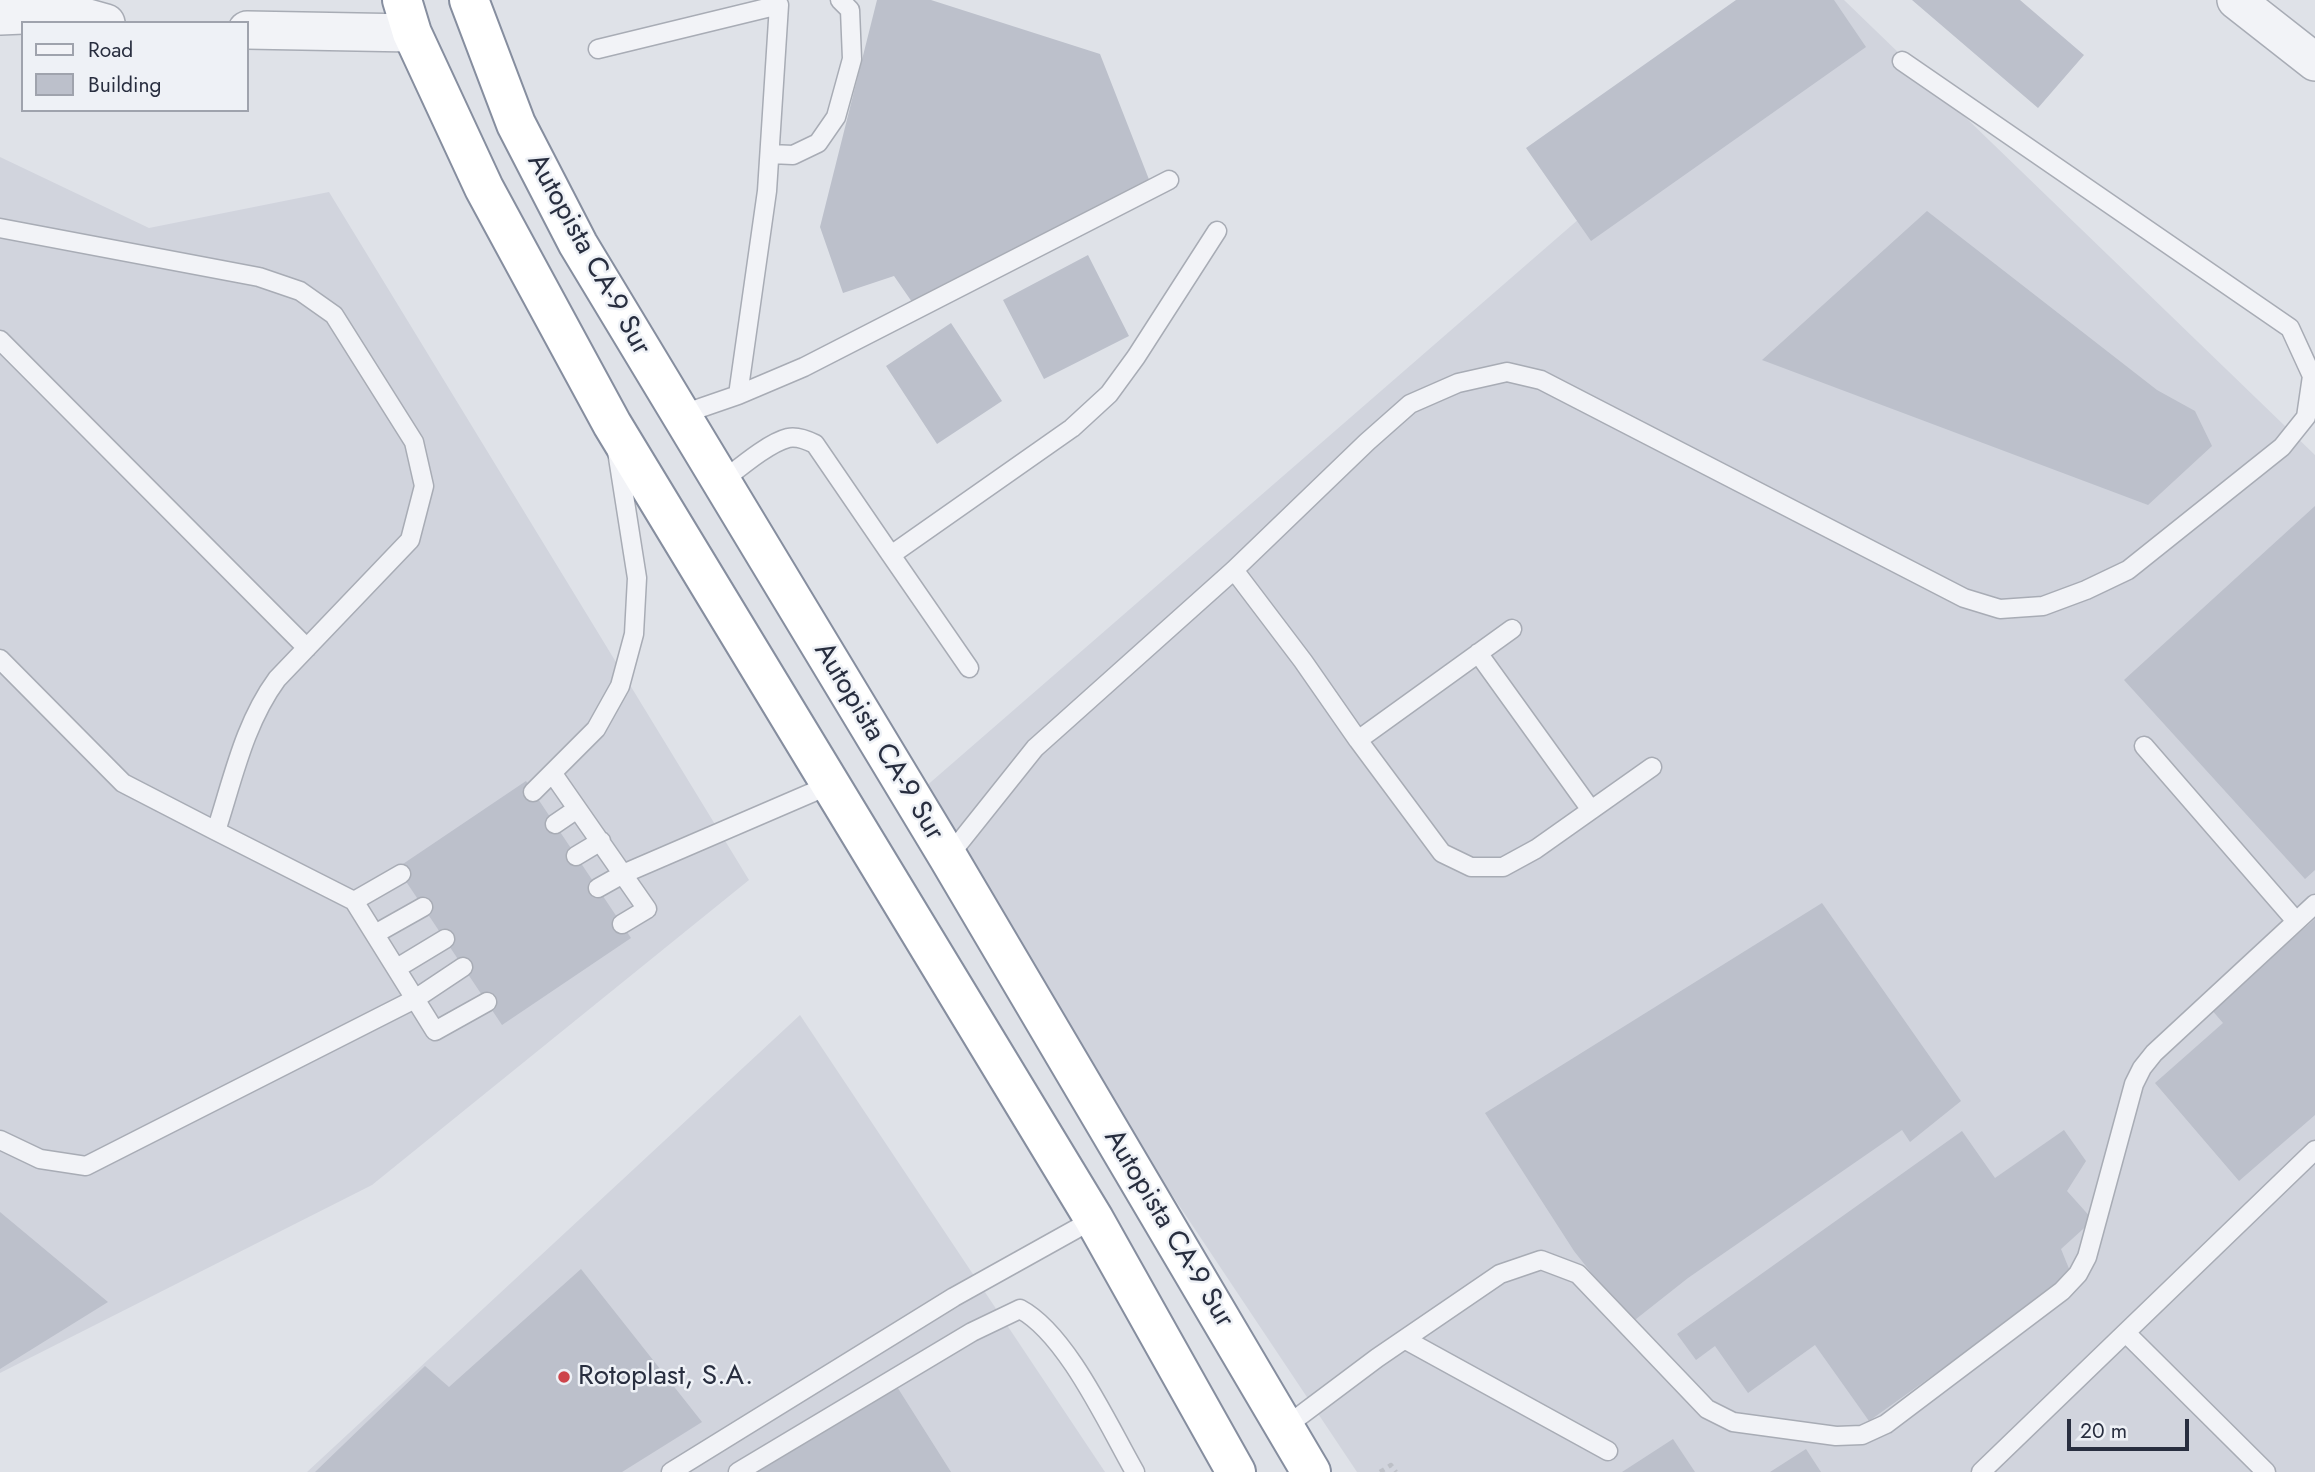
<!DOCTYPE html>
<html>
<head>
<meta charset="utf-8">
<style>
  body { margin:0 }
  #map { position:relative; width:2315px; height:1472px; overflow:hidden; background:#dfe2e8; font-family:Jost,sans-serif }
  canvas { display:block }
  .legend { position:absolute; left:21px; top:21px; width:228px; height:91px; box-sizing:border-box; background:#eef1f6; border:2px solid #9fa3ad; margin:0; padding:9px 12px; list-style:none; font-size:21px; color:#282e3f }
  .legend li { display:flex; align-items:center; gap:14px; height:35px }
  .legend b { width:35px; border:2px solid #9fa3ad }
  .scale { position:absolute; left:2067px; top:1419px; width:122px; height:32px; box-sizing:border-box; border:4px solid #282e3f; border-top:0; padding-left:9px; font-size:21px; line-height:24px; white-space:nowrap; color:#282e3f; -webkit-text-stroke:5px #eef1f6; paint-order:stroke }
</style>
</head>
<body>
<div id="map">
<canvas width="2315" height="1472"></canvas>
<ul class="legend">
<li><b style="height:9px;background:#f2f3f7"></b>Road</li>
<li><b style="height:19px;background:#bcc0cb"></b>Building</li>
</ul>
<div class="scale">20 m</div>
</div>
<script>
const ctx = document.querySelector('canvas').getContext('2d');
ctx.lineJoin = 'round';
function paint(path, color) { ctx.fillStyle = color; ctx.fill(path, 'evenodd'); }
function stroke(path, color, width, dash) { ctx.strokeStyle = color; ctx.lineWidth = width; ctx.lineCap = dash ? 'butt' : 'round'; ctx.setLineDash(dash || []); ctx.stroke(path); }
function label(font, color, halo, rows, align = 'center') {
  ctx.font = font + ' Jost,sans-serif'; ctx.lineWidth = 5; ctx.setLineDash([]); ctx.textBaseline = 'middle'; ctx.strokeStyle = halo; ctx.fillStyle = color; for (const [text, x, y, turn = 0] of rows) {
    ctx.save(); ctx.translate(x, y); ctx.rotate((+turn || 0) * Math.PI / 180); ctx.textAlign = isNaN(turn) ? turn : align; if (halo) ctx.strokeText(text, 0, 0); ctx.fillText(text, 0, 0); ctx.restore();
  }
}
paint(new Path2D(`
  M1831,0h13l471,455v1017h-958l-448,-671z
  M0,157l149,71 180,-36 420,688 -377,305 -372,188z
  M800,1015l305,457h-798z`), '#d1d4dd');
paint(new Path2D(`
  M877,0h54l169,54 50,128 -238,120 -18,-26 -51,17 -23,-66z
  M1736,0h98l32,47 -275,194 -65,-93z
  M1912,0h108l64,55 -46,53z
  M1927,211l230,179 38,21 17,35 -64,59 -386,-145z
  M1088,255l41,81 -85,43 -41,-79z
  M951,323l51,78 -65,43 -51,-78z
  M2315,506v364l-10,9 -181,-199z
  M526,781l105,157 -129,87 -105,-157z
  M1822,903l139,198 -51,41 -8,-12 -214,148 -57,45 -57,-72 -89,-138z
  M2315,919v196l-76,66 -84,-98 68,-60 -12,-14z
  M2064,1130l22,31 -19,30 26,29 -32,29 11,27 -203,145 -54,-76 -67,48 -33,-47 -19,14 -19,-26 285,-203 33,47z
  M0,1212l108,90 -108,67z
  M581,1269l121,153 -80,50h-307l110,-106 24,21z
  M894,1382l57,90h-199z
  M1673,1439l22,33h-73z
  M1806,1449l15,23h-51z`), '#bcc0cb');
const service = new Path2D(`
  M598,49l181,-44 -12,186 -29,204 -58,20
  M770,154l23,1 25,-12 18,-26 16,-58 -2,-49 -10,-10
  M0,228l259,49 41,14 34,24 80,127 10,44 -14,54 -133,139c-33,45 -44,100 -61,152l138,70 81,130 52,-29
  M0,340l307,308
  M738,395l66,-28 365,-187
  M721,482c17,-13 47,-39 67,-44 9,-2 19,2 27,6l76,111
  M1234,570l69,91 55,79 154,-111
  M1478,653l113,157
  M0,659l123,124 93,48
  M969,668l-78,-113 181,-127 37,-34 27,-37 81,-126
  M1358,740l84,113 29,14h32l33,-18 116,-82
  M2144,746l152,175
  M553,774l94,135 -25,15
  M533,792l63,-63 24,-43 14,-52 3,-56 -20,-127
  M555,824l22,-15
  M576,856l25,-15
  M948,857l87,-109 199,-178 133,-128 43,-38 48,-21 49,-11 34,8 423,218 36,11 43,-3 43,-16 42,-20 154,-123 24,-30 6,-41 -22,-48 -388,-267
  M598,888l25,-14 209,-90
  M354,901l47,-27
  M375,934l48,-27
  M397,968l48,-29
  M0,1140l40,19 46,7 329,-167 48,-32
  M2126,1333l140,139
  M1406,1340l202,111
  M1285,1427l92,-69 123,-84 41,-14 37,14 129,135 26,13 103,14 26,-1 24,-11 176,-133 16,-17 9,-17 47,-173 8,-16 12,-15 161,-149
  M671,1472l283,-175 140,-78
  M738,1472l234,-140 48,-23c47,25 88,116 115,163
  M1981,1472l334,-322`);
const minor = new Path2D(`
  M2236,0l79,62
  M0,16l70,-3 36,10
  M247,30l165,3`);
const trunk = new Path2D(`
  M402,0l10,33 72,155 128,236 482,795 142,253
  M469,0l47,124 62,120 370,613 363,615`);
stroke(service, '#a8acb5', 21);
stroke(minor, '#a8acb5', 40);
stroke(trunk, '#868e9f', 42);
stroke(new Path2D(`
  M1380,1472l11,-7 5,7`), '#bdc0c7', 4.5, [5, 5]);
stroke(service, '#f2f3f7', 18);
stroke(minor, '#f2f3f7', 37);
stroke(trunk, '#fff', 38);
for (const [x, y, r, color] of [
  [564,1377,7,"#cd444b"]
]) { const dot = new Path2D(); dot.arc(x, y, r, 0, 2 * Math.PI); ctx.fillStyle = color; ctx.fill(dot); stroke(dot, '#eef1f6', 2.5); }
label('28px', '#282e3f', '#eef1f6', [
  ["Autopista CA-9 Sur",588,255,61],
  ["Autopista CA-9 Sur",878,742,59],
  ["Autopista CA-9 Sur",1168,1229,59]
]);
label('28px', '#282e3f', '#eef1f6', [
  ["Rotoplast, S.A.",578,1377]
], 'left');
</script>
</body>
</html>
